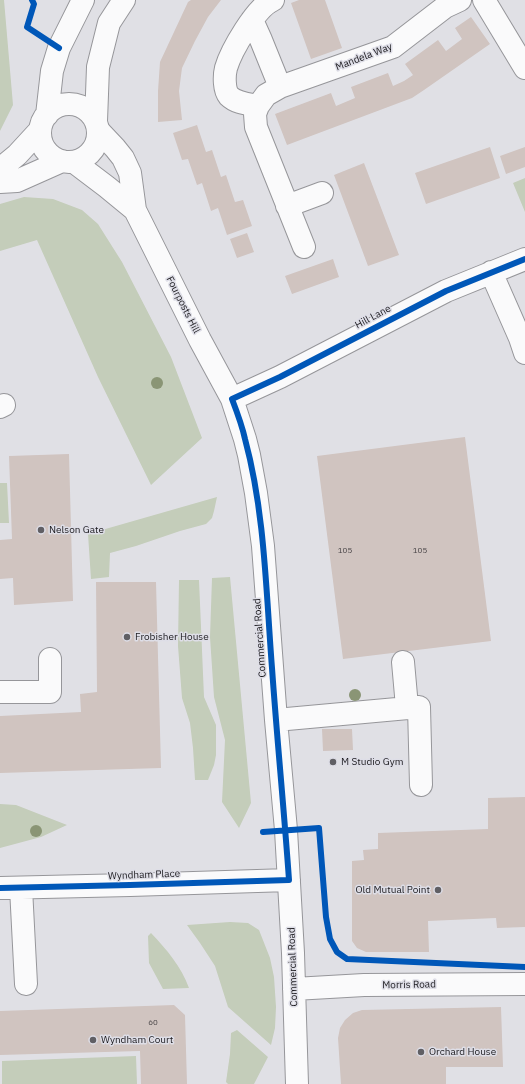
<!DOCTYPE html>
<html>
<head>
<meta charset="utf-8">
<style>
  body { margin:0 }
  canvas { display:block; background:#e0e0e5 }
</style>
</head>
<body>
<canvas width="525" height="1084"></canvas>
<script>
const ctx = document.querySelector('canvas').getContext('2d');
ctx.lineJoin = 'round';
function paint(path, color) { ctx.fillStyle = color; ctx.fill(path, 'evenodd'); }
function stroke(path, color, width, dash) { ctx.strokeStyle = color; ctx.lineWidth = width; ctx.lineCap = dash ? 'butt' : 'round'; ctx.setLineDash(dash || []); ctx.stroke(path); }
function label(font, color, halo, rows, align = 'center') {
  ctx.font = font + ' "IBM Plex Sans",sans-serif'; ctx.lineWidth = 3; ctx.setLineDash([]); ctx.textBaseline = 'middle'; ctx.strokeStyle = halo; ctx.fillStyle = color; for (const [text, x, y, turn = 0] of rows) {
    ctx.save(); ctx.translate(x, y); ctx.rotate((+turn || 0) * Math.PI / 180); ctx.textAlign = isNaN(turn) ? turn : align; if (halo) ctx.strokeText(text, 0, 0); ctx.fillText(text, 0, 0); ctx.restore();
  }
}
paint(new Path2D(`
  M0,0h4l9,105 -13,26z
  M525,178v34l-12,-29z
  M24,197l29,2 29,11 16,14 24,38 49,95 31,81 -51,47 -53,-108 -61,-137 -37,11v-47z
  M0,483h7l2,40h-9z
  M217,497l-3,14 -2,7 -6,6 -26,7 -44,15 -26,7 -1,24 -18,2 -3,-45z
  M230,577l21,226 -12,25 -17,-26 3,-62 -11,-43 -4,-60 2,-59z
  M179,580h20l5,117 12,28v30l-2,10 -6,15h-13l-2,-32 -3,-25 -8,-25 -4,-52z
  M0,804l16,1 51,20 -26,12 -41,11z
  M230,922l18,1 11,7 11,28 4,19 2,30 -1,21 -4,17 -43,-38 -13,-41 -15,-23 -13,-18z
  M151,933c16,17 30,33 38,55l-26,1 -14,-26 -1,-27z
  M237,1030l31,27 -14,27h-26l-2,-2 4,-28 1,-21z
  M136,1056l1,28h-135v-23z`), '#c4cdba');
paint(new Path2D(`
  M191,0h30l-13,17 -13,24 -13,27 -3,23 3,29 -24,2v-31l2,-29 28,-60z
  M299,0h26l17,48 -31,11 -20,-56z
  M471,17l19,27 -66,46 -12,8 -125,47 -12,-31 56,-21 5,13 19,-8 -4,-11 37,-14 5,13 11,-5 9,-6 -8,-11 33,-24 8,11 16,-12 -7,-11z
  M197,125l9,27 6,-2 9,27 5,-2 9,27 8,-2 9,26 -25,9 -9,-27 -7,3 -9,-28 -5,2 -9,-26 -6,1 -9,-27z
  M490,147l10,31 -74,26 -11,-31z
  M525,147v20l-19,7 -6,-18z
  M364,163l35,92 -31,11 -34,-91z
  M247,233l7,19 -17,6 -7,-19z
  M333,259l6,18 -47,17 -7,-18z
  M465,437l26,204 -148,18 -26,-203z
  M69,454l4,147 -59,4 -1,-27 -13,1v-39l12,-1 -3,-83z
  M96,582h60l5,186 -161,5v-57l81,-4 -1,-18 17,-2z
  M322,729h30l1,21 -30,1z
  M525,797v130l-28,1 -1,-10 -68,3 1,31h-63l-9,-4 -5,-7v-80l12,-1 -1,-10 15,-1v-16l110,-4v-31z
  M174,1005l11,10 2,69h-46l-1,-33 -140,4v-44z
  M501,1007l2,60h-57v17h-105l-3,-46 2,-10 5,-8 8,-7 9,-3z`), '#d0c4c0');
const minor = new Path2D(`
  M484,0l41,68
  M252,20l9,20 19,47
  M258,106c-10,-2 -22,-3 -29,-10 -5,-6 -5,-20 -3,-28 5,-17 30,-61 47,-68
  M98,130l17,18 8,10 7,15 5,37 65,130 32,59 13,40 4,16 7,38 7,53 13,174 10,110 7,123 4,131
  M74,162l33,25 28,23
  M287,206l35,-13
  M304,247l-48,-120 -1,-13 3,-8 8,-11 14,-8 113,-40 52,-40 15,-7
  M491,272l29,66 5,15
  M232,399l48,-22 166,-86 79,-32
  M0,407l4,-2
  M403,662l4,45
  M0,692h50v-33
  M276,720l143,-13 2,78
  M0,888l130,-3 159,-5
  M21,888l5,96
  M294,989l70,-4 161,-1`);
const major = new Path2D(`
  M40 133a29 29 0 1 1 58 0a29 29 0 1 1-58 0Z
  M47,115l5,-44 7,-23 24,-48
  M96,121l2,-54 11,-44 15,-23
  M0,169l17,-14 23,-25
  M0,182l17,-1 45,-20`);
stroke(minor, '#96969a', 24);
stroke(major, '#96969a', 24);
stroke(minor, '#fafafb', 22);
stroke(major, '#fafafb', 22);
stroke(new Path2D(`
  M32,0l2,4 -7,23 32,21
  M263,832l56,-4 7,89 4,22 7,13 10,7 178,8
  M0,888l130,-3 159,-5c-5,-71 -12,-141 -17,-212 -6,-76 -7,-155 -27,-229 -3,-14 -8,-27 -13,-40l48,-22 166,-86 79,-32`), '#0057b8', 6);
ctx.fillStyle = '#8a9575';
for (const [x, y] of [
  [157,383],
  [355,695],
  [36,831]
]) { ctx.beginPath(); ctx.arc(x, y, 6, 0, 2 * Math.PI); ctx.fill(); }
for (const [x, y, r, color] of [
  [41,530,4,"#605f64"],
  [127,637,4,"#605f64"],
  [333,762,4,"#605f64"],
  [438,890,4,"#605f64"],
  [93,1040,4,"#605f64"],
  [421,1052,4,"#605f64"]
]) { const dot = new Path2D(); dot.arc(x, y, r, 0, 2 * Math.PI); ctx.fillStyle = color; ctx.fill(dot); stroke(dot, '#dedee7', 1.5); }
label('8px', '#484446', null, [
  ["105",345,551],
  ["105",420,551],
  ["60",153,1023]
]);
label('10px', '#1b1a1e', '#dedee7', [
  ["Mandela Way",364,57,-21],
  ["Fourposts Hill",183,305,63],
  ["Hill Lane",373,317,-28],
  ["Commercial Road",260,638,-94],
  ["Wyndham Place",144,875,-2],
  ["Commercial Road",293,967,-92],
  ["Morris Road",409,985,-1]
]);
label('10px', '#1b1a1e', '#dedee7', [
  ["Nelson Gate",49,530],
  ["Frobisher House",135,637],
  ["M Studio Gym",341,762],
  ["Old Mutual Point",430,890,"right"],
  ["Wyndham Court",101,1040],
  ["Orchard House",429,1052]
], 'left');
</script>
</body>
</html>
